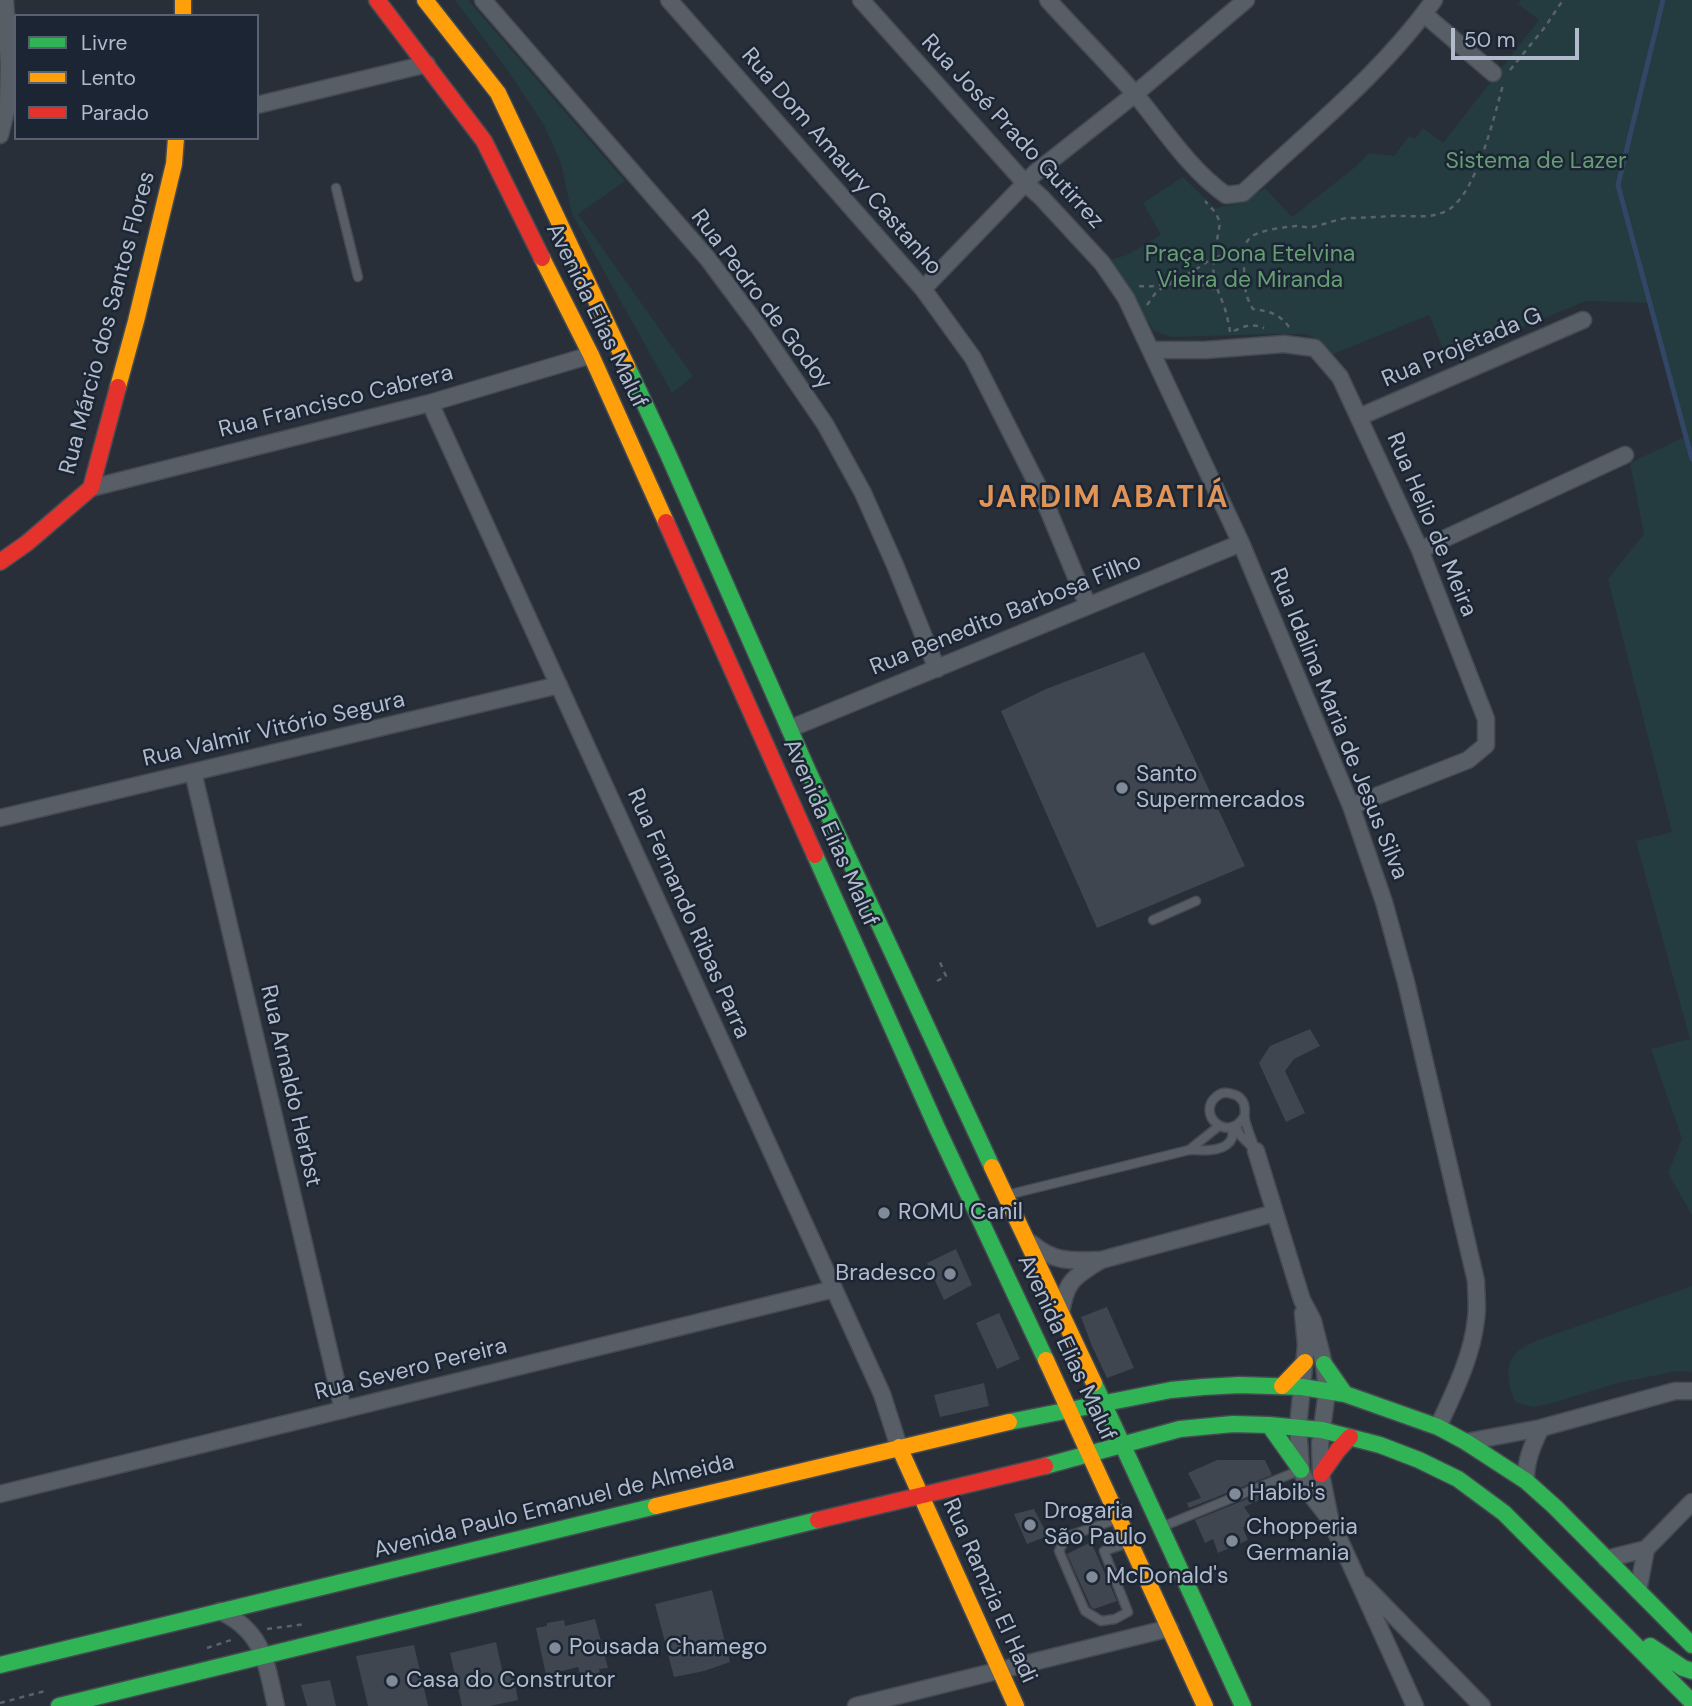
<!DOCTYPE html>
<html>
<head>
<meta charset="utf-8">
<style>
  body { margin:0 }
  #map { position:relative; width:1692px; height:1706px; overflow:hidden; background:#282f39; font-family:"DM Sans",sans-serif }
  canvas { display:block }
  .legend { position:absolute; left:14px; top:14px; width:245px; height:126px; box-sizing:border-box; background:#1b2534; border:2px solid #576170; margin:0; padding:9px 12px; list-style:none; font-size:21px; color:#b1bbcb }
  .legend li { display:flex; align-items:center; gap:14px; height:35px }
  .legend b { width:35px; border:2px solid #576170 }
  .scale { position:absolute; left:1451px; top:28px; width:128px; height:32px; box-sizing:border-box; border:4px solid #b1bbcb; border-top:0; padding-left:9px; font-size:21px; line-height:24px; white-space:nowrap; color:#b1bbcb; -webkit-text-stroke:5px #1b2534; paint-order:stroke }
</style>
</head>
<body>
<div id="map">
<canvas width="1692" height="1706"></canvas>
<ul class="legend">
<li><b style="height:9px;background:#30b455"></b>Livre</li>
<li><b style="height:9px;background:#ff9f0a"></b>Lento</li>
<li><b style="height:9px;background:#e5322d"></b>Parado</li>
</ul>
<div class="scale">50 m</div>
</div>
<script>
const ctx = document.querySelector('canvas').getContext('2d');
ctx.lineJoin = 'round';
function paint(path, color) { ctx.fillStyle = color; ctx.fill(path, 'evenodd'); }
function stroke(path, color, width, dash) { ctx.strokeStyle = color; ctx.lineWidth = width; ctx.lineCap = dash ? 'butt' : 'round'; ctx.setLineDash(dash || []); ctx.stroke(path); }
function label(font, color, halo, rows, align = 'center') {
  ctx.font = font + ' "DM Sans",sans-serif'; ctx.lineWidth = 5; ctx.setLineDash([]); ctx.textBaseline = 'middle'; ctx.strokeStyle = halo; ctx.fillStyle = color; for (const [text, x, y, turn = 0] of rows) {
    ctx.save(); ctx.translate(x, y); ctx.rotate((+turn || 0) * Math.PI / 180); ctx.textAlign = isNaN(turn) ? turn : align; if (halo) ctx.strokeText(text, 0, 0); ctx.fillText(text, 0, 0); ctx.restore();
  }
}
paint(new Path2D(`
  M455,0h13l157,181 -47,33 115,162 -21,17 -100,-179 -11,-51 -17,-38 -36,-54z
  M1520,0h172v1215l-24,-42 14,-34 -31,-90 39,-10 -54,-198 36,-9 -64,-253 36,-45 -14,-71 56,-27 -36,-133 -64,-2 -139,57 -18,-43 -96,39 -12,-13 -16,-7h-32l-101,3 -18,-6 -45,-71 18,-5 34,-20 -18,-32 40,-26 32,31 27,-5 23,-15 27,29 62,-49 15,-15 25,3 15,-20 6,3 8,-11 20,15 96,-123 -21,-16z
  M1692,1286v86l-15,-1 -59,12 -69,21 -16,3 -18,-5c-6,-16 -12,-37 2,-50 6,-5 15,-9 21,-12z`), '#243b40');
stroke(new Path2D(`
  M1663,0l-45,185 74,274`), '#324765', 5);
paint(new Path2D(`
  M1144,652l101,214 -148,62 -96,-217 45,-22z
  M1310,1029l10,17 -26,13 -9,12 20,42 -19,9 -27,-59 11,-17z
  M956,1249l16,36 -28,15 -17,-37z
  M1107,1307l27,61 -27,10 -15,-32 -11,-29z
  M999,1313l21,46 -23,10 -21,-46z
  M984,1383l5,23 -49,11 -6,-22z
  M1217,1460h48l7,15 -83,33 -2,-5 14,-5 -13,-25z
  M1277,1487l2,4 -35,16 7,10 -8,11 5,12 -30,13 -5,-14 -8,4 -10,-23z
  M1034,1509l14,27 -21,8 -13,-30z
  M1091,1542l26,59 -23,8 -3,-2 -24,-53z
  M712,1590l18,72 -26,9 -30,6 -19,-73z
  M595,1619l13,49 -9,1 2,9 -19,4 -4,-15 -32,8 -10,-47 11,-2v-3l17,-3 1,6z
  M496,1642l7,32 10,-1 5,27 -28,6h-28l-12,-53z
  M414,1645l14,61h-60l-12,-50z
  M330,1680l6,26h-29l-6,-21z`), '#40464f');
const lane = new Path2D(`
  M336,188l22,89
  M1153,920l43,-19
  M1244,1117c-17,27 -49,-4 -27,-21 5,-4 10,-4 15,-2 6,1 10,5 12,10 2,6 0,11 1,16 3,11 7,21 11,31
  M1236,1126l4,9 14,14
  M1189,1150l30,-24
  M1007,1195l182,-45c13,0 37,3 43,-12 1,-3 0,-7 1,-11
  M1117,1519l-51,18 -7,14 26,60 16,10 14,-2 13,-7 -24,-61 24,-8
  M1164,1526l134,-55`);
const street = new Path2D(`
  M483,0l225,259 50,67 67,98 38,69 32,72 42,104
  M669,0l254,289 50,69 67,132 48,116
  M861,0l164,183 16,14 61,66 24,35 115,245 110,263 33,96 22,80 70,299c0,12 2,26 0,38 -4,38 -22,73 -38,108
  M1048,0c29,32 60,63 88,95 28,34 54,75 90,100l17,-2c64,-60 140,-121 191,-193
  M1424,14l69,59
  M257,105l170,-41
  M0,135l8,-32 1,-38 -4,-65
  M923,289l112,-116 100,-79 111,-94
  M1151,350h54l79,-6 31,4 25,29 80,173 66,169v26l-18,15 -117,46
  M430,403l452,991 17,53
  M1359,417l224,-97
  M91,488l339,-85 161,-48
  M1420,550l205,-95
  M789,729l452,-186
  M193,772l150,638
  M0,818l559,-133
  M1256,1151l46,149 11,21 11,43 3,27 -7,53 1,30 9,45 85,187
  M1031,1243c22,19 39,18 67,17
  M1303,1313l3,32 -8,82 3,43 11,26 14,18
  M1061,1314c4,-32 13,-38 40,-54l174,-47
  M1541,1428l134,-37h17
  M1466,1442l75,-14c-9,17 -16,34 -15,53
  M0,1494l834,-205
  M1646,1549l46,-47
  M1606,1559l40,-10 -8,42
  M1364,1585l118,121
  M220,1611c44,21 46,52 56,95
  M856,1706l314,-78`);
const fast = new Path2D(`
  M627,366l41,88 140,317 184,396
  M815,855l122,273 109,232
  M1324,1364l21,30
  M1094,1383l149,323
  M1009,1422l162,-32 32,-3 37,-2 62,2 43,7 93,33 28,15 60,39 29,26 137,138
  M1269,1425l32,45
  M1045,1466l135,-37 53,-5 36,1 53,5 58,15 39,15 39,19 46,34 188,189
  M1650,1646l33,22 9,3
  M0,1665l656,-159
  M59,1706l759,-186`);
const slow = new Path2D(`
  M183,0v16
  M425,0l73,93 129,273
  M542,258l49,97 75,167
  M118,387l18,-66 38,-157 2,-26
  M992,1167l102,216
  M1046,1360l159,346
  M1282,1386l23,-24
  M899,1447l117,259
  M656,1506l353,-84`);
const jam = new Path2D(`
  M377,0l107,141 58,117
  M666,522l149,333
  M0,562l27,-19 64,-55 27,-101
  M1321,1474l17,-24 12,-13
  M818,1520l227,-54`);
stroke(lane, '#454a52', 11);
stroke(street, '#454a52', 19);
stroke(fast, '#454a52', 19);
stroke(slow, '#454a52', 19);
stroke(jam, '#454a52', 19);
stroke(new Path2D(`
  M1510,70l35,-43 18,-27
  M1182,278l33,11
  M1139,286c29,3 52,-13 75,-29l6,-34 -4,-10 -11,-12
  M1147,305l10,-14 19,-10
  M1289,327c-9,-13 -20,-16 -36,-18 -9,-14 -8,-24 -9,-41 0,-10 -2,-23 6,-30 7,-8 36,-11 46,-12 6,0 11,2 16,1 12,-2 24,-8 36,-9 15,0 29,-1 43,-2 20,-1 39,4 57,-6 29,-17 46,-94 55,-125
  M1234,331c10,-5 19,-8 30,-3
  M1230,332c-1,-8 -3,-16 -5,-23 -7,-20 -14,-29 -11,-52l19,-1 11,-6
  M937,981l9,-5 -7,-16
  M267,1629l39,-5
  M207,1648l27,-9
  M0,1703l45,-12`), '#5c626a', 2.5, [5, 5]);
stroke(lane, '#585e66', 8);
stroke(street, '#585e66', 16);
stroke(fast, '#30b455', 16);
stroke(slow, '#ff9f0a', 16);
stroke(jam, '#e5322d', 16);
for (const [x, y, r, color] of [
  [1122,788,7,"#818a98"],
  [884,1213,7,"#818a98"],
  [950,1274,7,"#818a98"],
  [1235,1494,7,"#818a98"],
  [1030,1525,7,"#818a98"],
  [1232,1541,7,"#818a98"],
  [1092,1577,7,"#818a98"],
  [555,1648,7,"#818a98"],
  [392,1681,7,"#818a98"]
]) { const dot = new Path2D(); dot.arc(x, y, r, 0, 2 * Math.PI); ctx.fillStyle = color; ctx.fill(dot); stroke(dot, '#1b2534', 2.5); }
label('23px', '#b1bbcb', '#1b2534', [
  ["Rua José Prado Gutirrez",1012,132,47],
  ["Rua Dom Amaury Castanho",841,162,49],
  ["Rua Pedro de Godoy",761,300,53],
  ["Avenida Elias Maluf",596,316,64],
  ["Rua Márcio dos Santos Flores",108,323,-75],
  ["Rua Projetada G",1462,348,-23],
  ["Rua Francisco Cabrera",336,402,-14],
  ["Rua Helio de Meira",1431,525,67],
  ["Rua Benedito Barbosa Filho",1006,615,-22],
  ["Rua Idalina Maria de Jesus Silva",1338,724,68],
  ["Rua Valmir Vitório Segura",274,730,-13],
  ["Avenida Elias Maluf",830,833,66],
  ["Rua Fernando Ribas Parra",688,914,66],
  ["Rua Arnaldo Herbst",290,1086,77],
  ["Avenida Elias Maluf",1066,1348,65],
  ["Rua Severo Pereira",411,1370,-14],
  ["Avenida Paulo Emanuel de Almeida",554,1507,-14],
  ["Rua Ramzia El Hadi",989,1591,66]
]);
label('23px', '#669e73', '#1b2534', [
  ["Sistema de Lazer",1536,162],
  ["Praça Dona Etelvina",1250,255],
  ["Vieira de Miranda",1250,281]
]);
label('23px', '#b1bbcb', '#1b2534', [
  ["Santo",1136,775],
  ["Supermercados",1136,801],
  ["ROMU Canil",898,1213],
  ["Bradesco",936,1274,"right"],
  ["Habib's",1249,1494],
  ["Drogaria",1044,1512],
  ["São Paulo",1044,1538],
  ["Chopperia",1246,1528],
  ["Germania",1246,1554],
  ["McDonald's",1106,1577],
  ["Pousada Chamego",569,1648],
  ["Casa do Construtor",406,1681]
], 'left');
ctx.letterSpacing = '2px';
label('bold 30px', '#e09457', '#1b2534', [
  ["JARDIM ABATIÁ",1104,499]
]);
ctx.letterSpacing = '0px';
</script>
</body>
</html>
